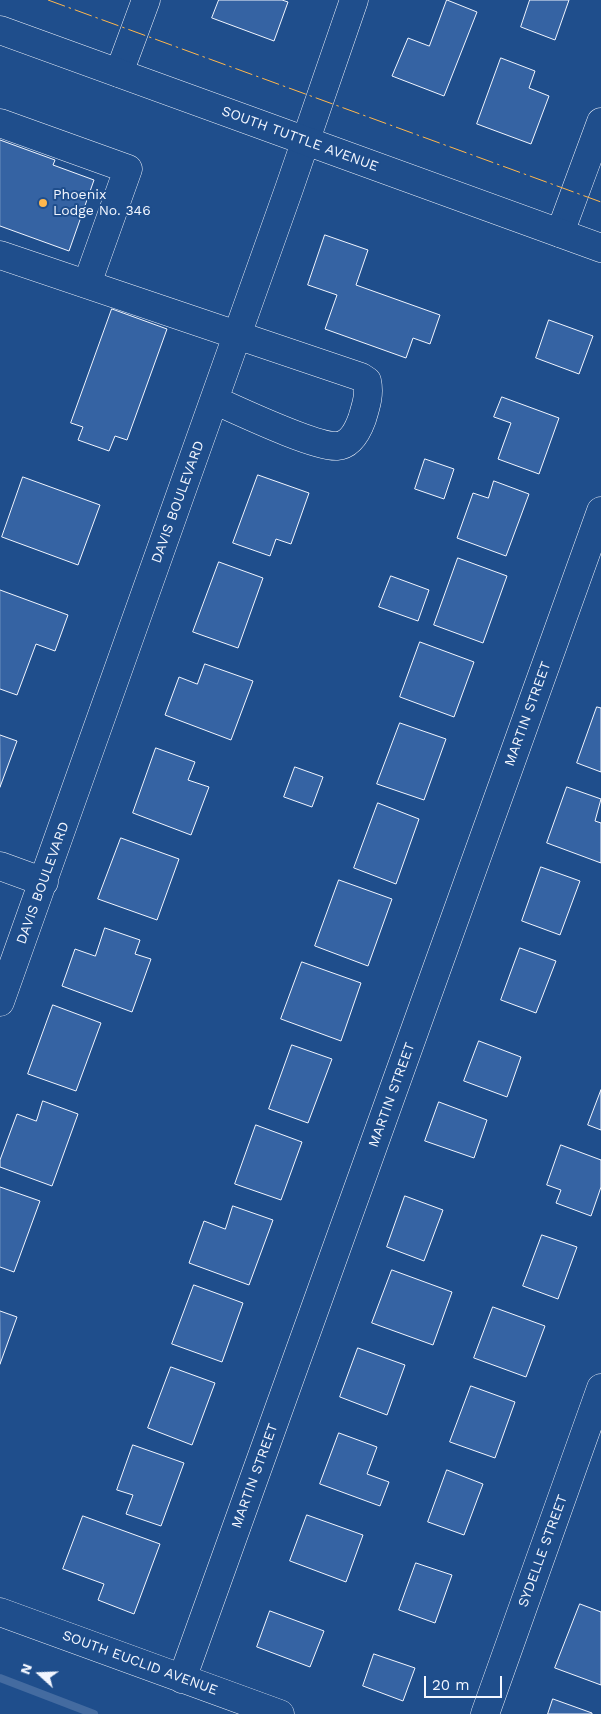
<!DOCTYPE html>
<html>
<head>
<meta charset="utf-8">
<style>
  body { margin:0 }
  #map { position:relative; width:601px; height:1714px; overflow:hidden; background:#1f4e8c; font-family:"Work Sans",sans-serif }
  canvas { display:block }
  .north { position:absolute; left:15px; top:1649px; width:50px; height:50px; -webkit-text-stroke:4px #1f4e8c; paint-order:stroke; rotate:290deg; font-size:14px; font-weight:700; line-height:20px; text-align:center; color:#f2f6ff }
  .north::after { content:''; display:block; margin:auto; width:18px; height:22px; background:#f2f6ff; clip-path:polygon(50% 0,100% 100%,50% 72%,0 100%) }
  .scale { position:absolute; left:424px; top:1676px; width:78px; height:22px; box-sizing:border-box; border:2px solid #f2f6ff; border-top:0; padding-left:6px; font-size:15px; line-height:18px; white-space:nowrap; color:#f2f6ff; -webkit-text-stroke:4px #1f4e8c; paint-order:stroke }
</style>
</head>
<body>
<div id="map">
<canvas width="601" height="1714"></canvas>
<div class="north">N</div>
<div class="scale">20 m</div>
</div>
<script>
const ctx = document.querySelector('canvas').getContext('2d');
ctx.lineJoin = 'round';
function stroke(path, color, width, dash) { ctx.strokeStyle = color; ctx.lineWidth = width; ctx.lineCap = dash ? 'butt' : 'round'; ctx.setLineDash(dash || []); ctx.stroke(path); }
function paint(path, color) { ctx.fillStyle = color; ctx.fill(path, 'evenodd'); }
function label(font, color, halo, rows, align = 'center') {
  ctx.font = font + ' "Work Sans",sans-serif'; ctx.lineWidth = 4; ctx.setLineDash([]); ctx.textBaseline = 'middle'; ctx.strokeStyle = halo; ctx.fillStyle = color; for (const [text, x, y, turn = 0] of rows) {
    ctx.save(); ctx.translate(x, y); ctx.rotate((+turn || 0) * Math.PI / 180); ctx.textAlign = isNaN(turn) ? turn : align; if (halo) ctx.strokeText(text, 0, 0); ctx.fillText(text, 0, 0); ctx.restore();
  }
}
stroke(new Path2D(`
  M0,1678l94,36`), '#446ba0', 8);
const building = new Path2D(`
  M219,0h63l6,2 -14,39 -62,-23z
  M447,0l30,12 -33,84 -52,-20 16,-38 21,8z
  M530,0h39l-14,40 -34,-13z
  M501,58l34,13 -6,17 20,8 -18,48 -54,-20z
  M0,140l55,20 -2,5 41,15 -25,71 -69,-25z
  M325,235l43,15 -12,35 84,30 -10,29 -17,-6 -7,20 -81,-29 12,-34 -29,-10z
  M112,309l55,20 -40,111 -12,-4 -6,15 -31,-11 5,-13 -12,-4z
  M549,320l44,16 -14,38 -43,-16z
  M502,397l57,21 -20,56 -41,-15 13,-36 -17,-6z
  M425,459l29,10 -10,30 -29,-10z
  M258,475l51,18 -18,51 -15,-5 -6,17 -37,-13z
  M23,477l77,28 -22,60 -76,-28z
  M494,481l35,13 -23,62 -49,-18 16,-45 15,5z
  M458,558l49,18 -24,67 -49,-18z
  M219,562l44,16 -25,70 -45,-16z
  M391,576l38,14 -11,31 -39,-14z
  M0,590l68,25 -13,36 -19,-7 -19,51 -17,-6z
  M420,642l54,20 -20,55 -54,-20z
  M205,664l48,17 -22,59 -66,-25 14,-38 18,7z
  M597,707l4,1v64l-24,-9z
  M400,723l46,16 -22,61 -47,-16z
  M0,735l17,6 -17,46z
  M156,748l39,14 -7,18 21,7 -18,48 -58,-22z
  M295,767l28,10 -11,30 -28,-10z
  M567,787l34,12 -6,22 6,2v40l-54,-20z
  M378,803l41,16 -23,65 -42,-16z
  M121,838l58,21 -22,61 -59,-21z
  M541,867l39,14 -20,54 -38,-14z
  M339,880l53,19 -24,67 -53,-20z
  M105,928l35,12 -5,14 16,5 -19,53 -70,-26 13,-37 20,7z
  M520,948l36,13 -20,52 -35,-13z
  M302,962l59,21 -20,58 -60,-22z
  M53,1005l48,18 -25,68 -48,-17z
  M479,1041l42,16 -14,40 -43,-16z
  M292,1045l40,14 -24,64 -39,-14z
  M601,1090v40l-13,-5z
  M43,1101l35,13 -26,72 -52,-19v-7l17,-46 19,7z
  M439,1102l48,18 -13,38 -49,-17z
  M256,1125l46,17 -21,58 -46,-16z
  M561,1145l40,15v27l-10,29 -35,-13 5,-13 -14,-5z
  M0,1187l40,14 -26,71 -14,-5z
  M405,1196l38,14 -19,51 -37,-14z
  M233,1206l40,14 -24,65 -60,-22 15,-42 21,8z
  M542,1235l35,12 -19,52 -35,-13z
  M392,1270l60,22 -19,53 -61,-22z
  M194,1285l49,18 -21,59 -50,-18z
  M493,1307l52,19 -19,51 -52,-19z
  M0,1311l17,6 -17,47z
  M358,1348l47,17 -18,50 -47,-18z
  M171,1367l44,16 -23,62 -44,-17z
  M471,1386l44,16 -20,56 -45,-16z
  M339,1433l38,14 -10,27 22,8 -9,24 -60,-22z
  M133,1445l51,18 -23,63 -35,-12 7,-19 -16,-5z
  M447,1470l36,14 -19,51 -36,-13z
  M307,1515l56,20 -17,47 -56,-21z
  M83,1516l77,28 -26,70 -36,-14 6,-16 -41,-15z
  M416,1563l36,12 -17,48 -36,-13z
  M580,1604l21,8v73l-46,-17z
  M270,1611l54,20 -14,36 -53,-20z
  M374,1654l41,14 -12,33 -40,-15z
  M553,1699l39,14v1h-44z`);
paint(building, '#3563a3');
stroke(building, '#f2f6ff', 1);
const minor = new Path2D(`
  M119,73l27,-73
  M0,123l128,46 -41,115
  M560,233l41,-111
  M0,255l361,122 6,4c3,13 -1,25 -5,38 -4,11 -11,26 -25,27 -23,1 -98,-35 -123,-46
  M0,866l44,16
  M0,1002l289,-813 65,-189
  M0,1612l280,102
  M182,1679l419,-1168
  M485,1714l116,-326`);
const major = new Path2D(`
  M0,30l601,218`);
stroke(minor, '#f2f6ff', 29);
stroke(major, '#f2f6ff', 29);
stroke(minor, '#1f4e8c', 28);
stroke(major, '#1f4e8c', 28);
stroke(new Path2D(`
  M48,0l553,202`), '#ffb74d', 1, [18, 4, 2.5, 4]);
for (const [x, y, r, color] of [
  [43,203,5,"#ffb74d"]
]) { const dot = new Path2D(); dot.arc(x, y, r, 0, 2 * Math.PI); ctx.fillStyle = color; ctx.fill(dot); stroke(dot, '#1f4e8c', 2); }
label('14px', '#f2f6ff', '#1f4e8c', [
  ["SOUTH TUTTLE AVENUE",300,139,20],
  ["DAVIS BOULEVARD",178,502,-70],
  ["MARTIN STREET",528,714,-70],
  ["DAVIS BOULEVARD",43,883,-70],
  ["MARTIN STREET",392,1095,-70],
  ["MARTIN STREET",255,1476,-70],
  ["SYDELLE STREET",543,1551,-70],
  ["SOUTH EUCLID AVENUE",140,1663,20]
]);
label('14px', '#f2f6ff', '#1f4e8c', [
  ["Phoenix",53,195],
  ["Lodge No. 346",53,211]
], 'left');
</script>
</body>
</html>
